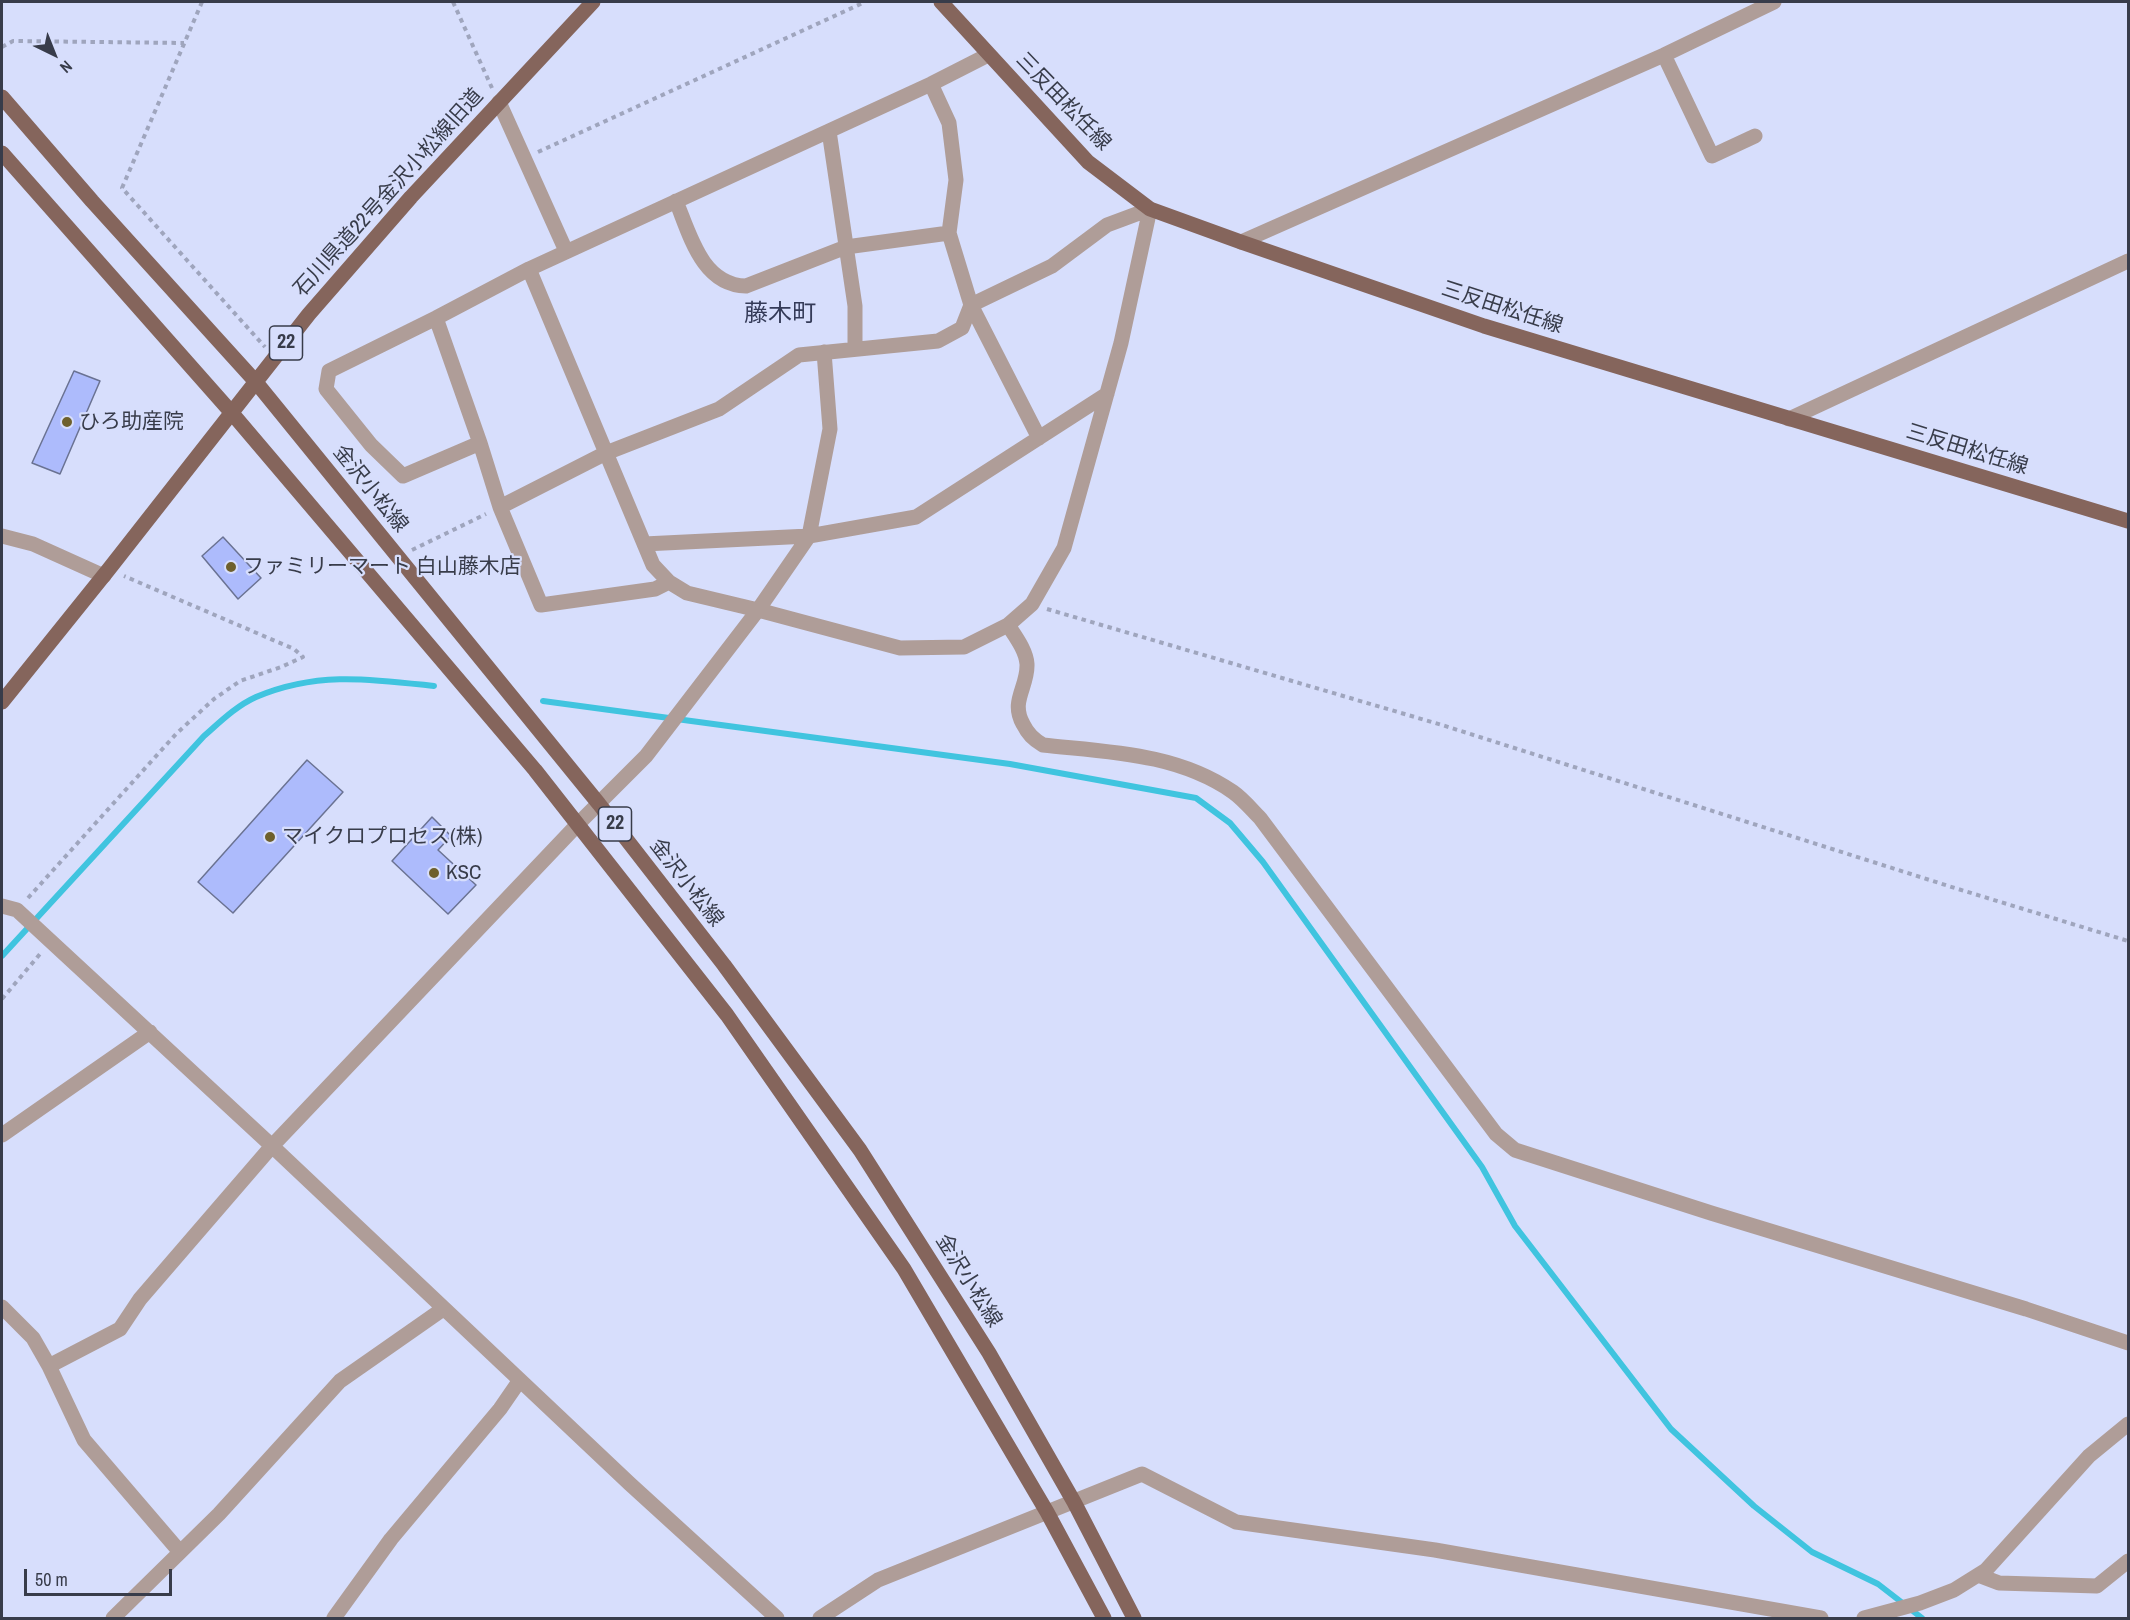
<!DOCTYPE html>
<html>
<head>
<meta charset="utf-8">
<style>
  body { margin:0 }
  #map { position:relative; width:2130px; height:1620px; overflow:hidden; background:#d7defc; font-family:"Archivo Narrow",sans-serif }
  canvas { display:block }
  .frame { position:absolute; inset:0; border:3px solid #383c4a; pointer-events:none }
  .north { position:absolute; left:24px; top:24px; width:60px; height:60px; -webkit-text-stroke:4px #d7defc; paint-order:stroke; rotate:137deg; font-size:16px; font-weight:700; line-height:24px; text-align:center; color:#383c4a }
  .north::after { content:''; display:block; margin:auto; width:21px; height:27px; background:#383c4a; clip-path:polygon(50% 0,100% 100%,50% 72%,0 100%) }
  .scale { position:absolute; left:24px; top:1569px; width:148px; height:27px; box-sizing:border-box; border:3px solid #383c4a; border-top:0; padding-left:8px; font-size:18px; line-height:21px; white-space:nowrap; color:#383c4a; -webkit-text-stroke:4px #d7defc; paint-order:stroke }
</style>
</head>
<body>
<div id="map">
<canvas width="2130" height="1620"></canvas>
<div class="frame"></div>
<div class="north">N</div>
<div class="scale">50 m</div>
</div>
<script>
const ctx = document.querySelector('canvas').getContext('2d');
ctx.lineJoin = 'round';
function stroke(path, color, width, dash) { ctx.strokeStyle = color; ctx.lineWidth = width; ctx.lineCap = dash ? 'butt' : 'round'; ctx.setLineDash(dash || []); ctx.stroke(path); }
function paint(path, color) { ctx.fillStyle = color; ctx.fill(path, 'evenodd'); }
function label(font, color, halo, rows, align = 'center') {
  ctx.font = font + ' "Archivo Narrow","Noto Sans JP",sans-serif'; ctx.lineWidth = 4.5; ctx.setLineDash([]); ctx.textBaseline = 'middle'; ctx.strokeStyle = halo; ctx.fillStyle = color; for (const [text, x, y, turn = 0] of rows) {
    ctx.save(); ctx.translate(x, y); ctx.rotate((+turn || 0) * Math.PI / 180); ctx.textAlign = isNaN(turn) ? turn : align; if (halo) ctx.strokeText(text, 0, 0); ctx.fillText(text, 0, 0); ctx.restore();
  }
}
stroke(new Path2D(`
  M543,701l467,63 186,34 34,25 33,39 219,305 33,59 156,203 83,77 58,46 66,32 44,34
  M2,956l202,-220c16,-14 32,-30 52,-39 61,-26 115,-18 178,-11`), '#40c4df', 6);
const building = new Path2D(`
  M74,371l26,10 -40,93 -28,-11z
  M223,537l38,41 -23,21 -36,-43z
  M307,760l36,32 -110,121 -35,-31z
  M432,817l19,19 -13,14 38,35 -28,29 -56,-53z`);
paint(building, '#adbbfc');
stroke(building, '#6a7292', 1.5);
stroke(new Path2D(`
  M202,2l-80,186 143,159
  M453,2l39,86
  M2,47l11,-6 171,2
  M538,152l327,-150
  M412,550l74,-36
  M1047,609l395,116 516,164 170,52
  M28,898l148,-164 38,-35 26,-18 41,-14 22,-10 -9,-8 -170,-73
  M2,999l38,-45`), '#9fa5bd', 4, [4.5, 4.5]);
stroke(new Path2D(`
  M988,55l-57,29 -402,185 124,296 16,17 18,11 71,17 142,38 64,-1 44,-22 24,-21 32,-56 57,-205 29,-134
  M1664,55l48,101 43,-20
  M931,84l18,39 7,57 -7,53 22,72 68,133
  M499,102l67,149
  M829,131l26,175v43
  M676,201c14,34 26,84 70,85l100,-39 103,-14
  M1241,242l423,-187 110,-53
  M436,318l44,125 -77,33 -32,-31 -45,-56 3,-18 107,-53 93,-49
  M1789,419l339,-158
  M480,443l20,64 41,98 114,-16 14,-7
  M500,507l106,-54 113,-44 80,-54 139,-14 24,-13 9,-23 81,-39 55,-41 43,-16
  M2,536l31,8 71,32
  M644,544l165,-8 107,-19 191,-123
  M1008,625c7,11 18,25 19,39 1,23 -17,37 -4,60 5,10 10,15 20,21 65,7 134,8 190,47 10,7 18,17 27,26l236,316 19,16 196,63 315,96 102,34
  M2,906l15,4 255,236 358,338 147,134
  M2,1135l148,-103
  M2,1307l31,31 16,28 35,74 96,112
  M49,1366l71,-37 20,-30 132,-153 306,-322 68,-68 66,-86 46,-60 51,-74 21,-107 -6,-77
  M1978,1575l21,8 98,3 31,-25
  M113,1618l106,-104 121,-133 103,-72
  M334,1618l57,-79 109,-130 20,-29
  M820,1618l58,-38 264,-106 94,48 199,28 386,68
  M1864,1618l56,-15 34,-13 32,-20 103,-114 39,-32`), '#af9d98', 15);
stroke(new Path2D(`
  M941,2l147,160 62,47 91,33 243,84 644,195
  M2,97l90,104 163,180 344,423 125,161 136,185 129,203 85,149 60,116
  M2,153l229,259 304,358 192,245 177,254 143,243 57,106
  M2,702l107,-133 200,-255 102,-117 182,-195`), '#85655c', 15);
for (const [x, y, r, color] of [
  [67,422,6,"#6e602d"],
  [231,567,6,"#6e602d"],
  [270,837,6,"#6e602d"],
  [434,873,6,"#6e602d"]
]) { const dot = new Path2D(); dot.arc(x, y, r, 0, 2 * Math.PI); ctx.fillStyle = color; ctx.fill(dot); stroke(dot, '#d7defc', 2); }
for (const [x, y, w] of [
  [286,343,33],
  [615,824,33]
]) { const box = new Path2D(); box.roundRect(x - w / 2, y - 17, w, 34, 4.5); ctx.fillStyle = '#d7defc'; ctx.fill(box); stroke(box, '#383c4a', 1.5); }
label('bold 20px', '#383c4a', null, [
  ["22",286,343],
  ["22",615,824]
]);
label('21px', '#383c4a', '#d7defc', [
  ["三反田松任線",1063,102,46],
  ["石川県道22号金沢小松線旧道",389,193,-48],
  ["三反田松任線",1502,308,18],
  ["三反田松任線",1967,450,17],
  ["金沢小松線",370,489,51],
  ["金沢小松線",686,883,52],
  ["金沢小松線",968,1281,58]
]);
label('21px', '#383c4a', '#d7defc', [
  ["ひろ助産院",79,422],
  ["ファミリーマート 白山藤木店",243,567],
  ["マイクロプロセス(株)",282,837],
  ["KSC",446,873]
], 'left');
label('24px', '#353b58', '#d7defc', [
  ["藤木町",780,315]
]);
</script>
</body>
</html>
